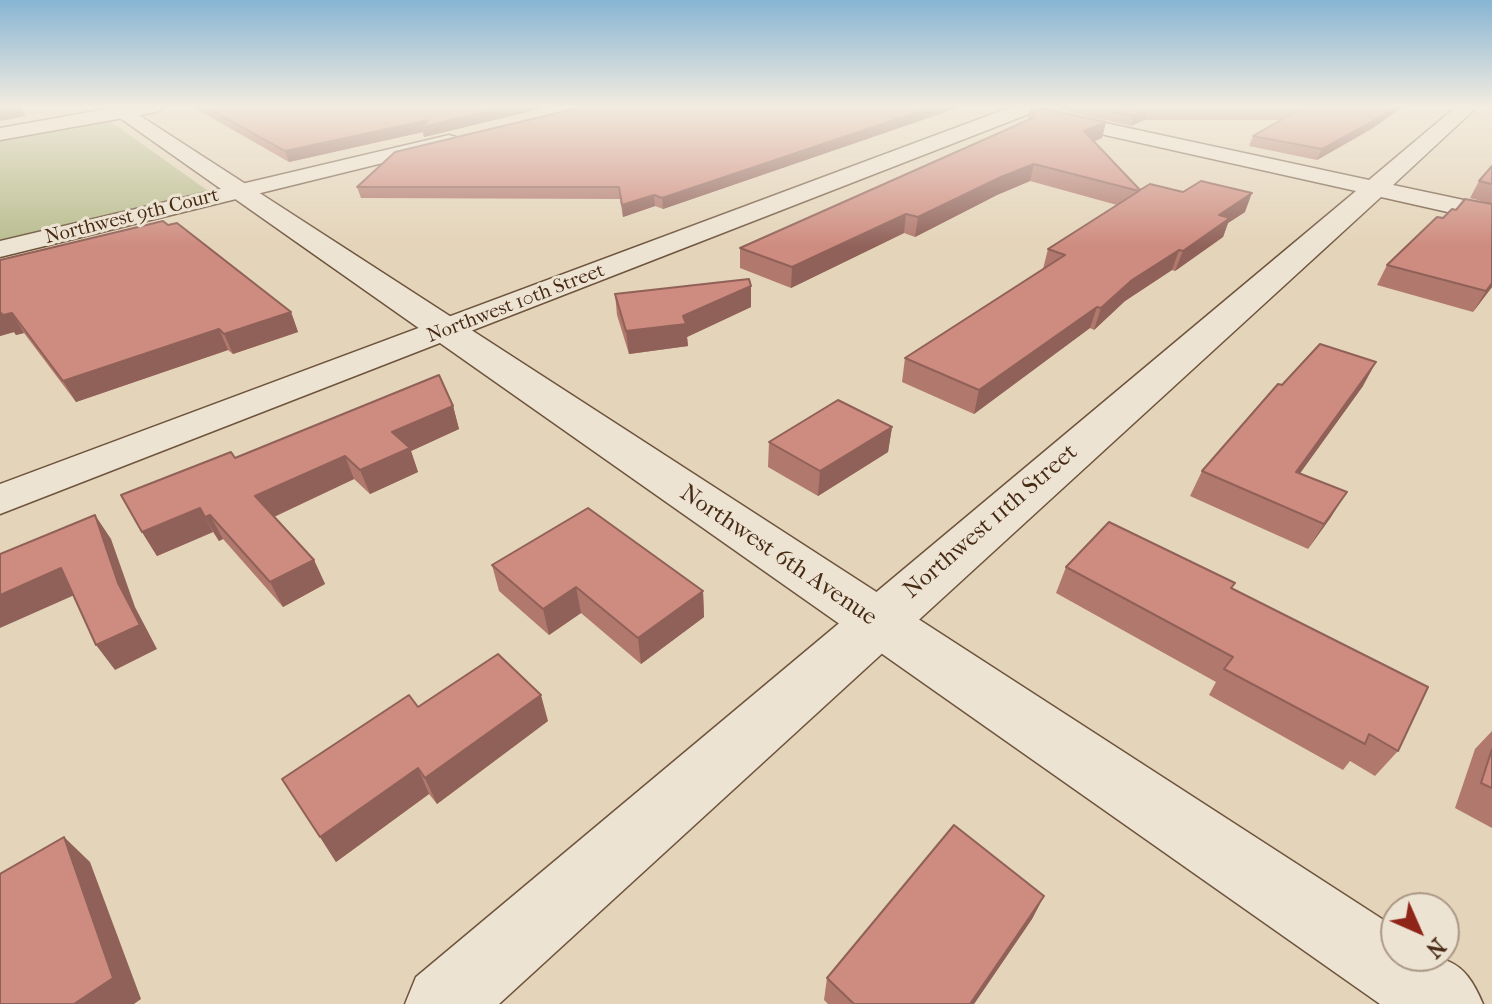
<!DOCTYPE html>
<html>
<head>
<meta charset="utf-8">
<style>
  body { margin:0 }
  #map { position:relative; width:1492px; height:1004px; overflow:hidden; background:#e4d4b9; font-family:"IM FELL French Canon",serif }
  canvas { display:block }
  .north { position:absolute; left:1380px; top:892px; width:80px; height:80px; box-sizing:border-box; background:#ede3d2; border:2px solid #ab9986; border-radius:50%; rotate:135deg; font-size:22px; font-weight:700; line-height:32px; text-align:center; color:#472a14 }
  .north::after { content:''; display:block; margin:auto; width:28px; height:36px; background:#8f2418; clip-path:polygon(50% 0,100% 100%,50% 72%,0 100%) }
</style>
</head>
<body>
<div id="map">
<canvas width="1492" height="1004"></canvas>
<div class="north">N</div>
</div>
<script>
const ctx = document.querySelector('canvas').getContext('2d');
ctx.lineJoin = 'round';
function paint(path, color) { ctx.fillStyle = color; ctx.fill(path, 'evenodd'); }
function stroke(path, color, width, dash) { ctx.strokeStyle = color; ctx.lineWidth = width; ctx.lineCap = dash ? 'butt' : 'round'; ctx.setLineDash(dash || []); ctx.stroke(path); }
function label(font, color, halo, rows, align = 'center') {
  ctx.font = font + ' "IM FELL French Canon",serif'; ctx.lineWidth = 6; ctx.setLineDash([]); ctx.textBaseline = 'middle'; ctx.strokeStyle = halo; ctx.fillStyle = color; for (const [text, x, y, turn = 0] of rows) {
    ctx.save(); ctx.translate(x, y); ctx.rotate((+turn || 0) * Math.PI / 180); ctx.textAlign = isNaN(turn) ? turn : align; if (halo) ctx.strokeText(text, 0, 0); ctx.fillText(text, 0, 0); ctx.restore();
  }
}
paint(new Path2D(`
  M107,119l104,74 -211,50v-104z`), '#b7bc8d');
const minor = new Path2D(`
  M123,106h43l-9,6 -157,28v-12z
  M1014,106h27l-2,4 -1039,404v-30z
  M1457,106h21l-85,79 99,21v16l-111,-25 -882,807h-94l11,-27 940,-786 -318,-71 -3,-4 3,-4 7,-2 324,70z
  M449,135l7,2 3,4 -3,4 -456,112v-16z`);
const tertiary = new Path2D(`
  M103,106h22l1271,822v28c48,0 67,0 87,48h-103z`);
stroke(minor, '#6e543d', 3);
stroke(tertiary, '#6e543d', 3);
paint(minor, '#ede3d2');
paint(tertiary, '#ede3d2');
paint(new Path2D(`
  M191,106h361l-128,31 -1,-5 -134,30z
  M963,106l-300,103 -8,-3 -32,11 -3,-18 -259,-1 -4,-11z
  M1030,106l76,16 -4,16 -8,3 46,49 105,22 -17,11 -5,14 -48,34 -3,-1 -47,31 -31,29 -4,-2 -116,86 -72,-32 3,-24 138,-89 5,-20 69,-44 -87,-24 -33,14 -82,42 -11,-4 -113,55 -51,-20v-20l288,-128z
  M1043,106h361l-31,22 -56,32 -68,-14 4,-10 28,-16h-137l-13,6z
  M1492,166v38l-22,-6 9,-17z
  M1492,204v83l-19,25 -96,-27 10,-20 56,-47 13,-8z
  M0,260l291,52 7,20 -65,22 -5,-4 -152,52 -52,-69 -8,2 -2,-3 -14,4z
  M751,286v21l-64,30 1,9 -59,8 -12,-39 -2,-21z
  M1282,385l81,1 -63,87 31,44 -23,32 -118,-53 12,-25z
  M453,406l6,23 -48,22 7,21 -48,22 -16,-15 -80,38 40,43 11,24 -42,23 -60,-68 -4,2 -6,-9 -56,24 -15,-24 93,-74z
  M892,427l-4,25 -70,44 -50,-29 1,-25z
  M492,565l211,26 1,26 -63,47 -60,-51 -32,22 -50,-44z
  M1066,567l169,16 -3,5 166,163 -23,25 -25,-15 -7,9 -134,-75 7,-13 -160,-89z
  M418,707l130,14 -111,83 -8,-10 -93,68 -16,-25z
  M1492,731v97l-37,-20 20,-59z
  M1044,896l-12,23 -58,85h-146l-4,-4 3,-22z`), '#b1786d');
paint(new Path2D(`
  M0,106h20l6,10 -26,5z
  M510,106h42l-128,31 -1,-5 -134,30 -4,-11 144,-31z
  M936,106h27l-300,103 -1,-11z
  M1395,106h9l-31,22 -56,32 5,-11z
  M1147,110l-3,10 -13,6 2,-10z
  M1106,122l-4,16 -22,9 4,-16z
  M1034,164l-4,17 -33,14 -82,42 3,-20 83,-40z
  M1252,193l-7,19 -17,11 -5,14 -48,34 8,-20 36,-36z
  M654,195l1,11 -32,11 -1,-12z
  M906,214l-2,19 -113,55 1,-21z
  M1179,250l-7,20 -47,31 -31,29 7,-22 31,-28z
  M1492,283v4l-19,25 13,-21z
  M751,286v21l-64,30 1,9 -59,8 -3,-23 57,-15z
  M1097,307l-7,21 -116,86 5,-24z
  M0,312h1l13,20 -14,4z
  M291,312l7,20 -65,22 -9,-20z
  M12,313l12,20 -8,2 -13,-20z
  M219,329l9,21 -152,52 -13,-21z
  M1376,362l-13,24 -80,111 13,-25z
  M453,406l6,23 -48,22 7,21 -48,22 -10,-24 32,-38z
  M892,427l-4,25 -70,44 2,-25z
  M345,456l9,23 -87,41 -12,-24z
  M1347,492l-16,25 -23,32 16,-25z
  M200,508l13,24 -56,24 -15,-24z
  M95,515l16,24 24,68 22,42 -42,21 -19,-25z
  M210,515l13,24 -4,2 -14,-24z
  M314,560l11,24 -42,23 -13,-25z
  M61,568l18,25 -79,35v-33z
  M576,587l5,26 -32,22 -6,-26z
  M703,591l1,26 -63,47 -3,-26z
  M541,695l7,26 -111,83 -12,-26z
  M418,768l11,26 -93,68 -16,-25z
  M64,837l26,25 51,137 -7,5h-60z
  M1044,896l-12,23 -58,85h-4z`), '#906159');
const building = new Path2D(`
  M204,106h306l-88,21 7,-7 -144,31z
  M586,106h350l-274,92 -8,-3 -32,10 -3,-18h-262l38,-35z
  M1031,106l75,16 -22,9 56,59 10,-6 33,8 18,-11 51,12 -33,22 11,3 -47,33 -4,-1 -47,30 -31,28 -4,-1 -118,83 -74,-32 160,-103 -17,-6 91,-58 -105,-27 -33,13 -83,40 -12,-3 -114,53 -52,-19 295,-131z
  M1088,106h307l-17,12 -56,31 -69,-13 45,-26h-151l-14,6z
  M1492,166v18l-13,-3z
  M1465,199l27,5v79l-6,8 -99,-26 50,-48 6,1 9,-9 4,1z
  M163,221l5,4 9,-2 114,89 -67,22 -5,-5 -156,52 -51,-68 -9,2 -3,-3v-52z
  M749,279l2,7 -68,30 3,8 -60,7 -11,-37z
  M1320,344l56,18 -80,110 51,20 -23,32 -122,-53 76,-87 4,1z
  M439,375l14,31 -61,26 18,16 -50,22 -15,-14 -90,40 59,64 -44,22 -60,-67 -5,2 -5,-9 -58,24 -21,-37 110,-43 4,6z
  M838,400l54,27 -72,44 -51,-29z
  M588,508l115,83 -65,47 -62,-51 -33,22 -51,-44z
  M95,515l23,68 22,42 -44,20 -35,-77 -61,27v-41z
  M1109,522l126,61 -4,5 197,99 -30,64 -29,-17 -4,10 -141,-75 9,-12 -167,-90z
  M498,654l43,41 -116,83 -7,-10 -98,69 -38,-58 127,-84 9,12z
  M1492,749v39l-11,-5z
  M954,825l90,71 -74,108h-116l-27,-26z
  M64,837l49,141 -39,26h-74v-130z`);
paint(building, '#ce8b7f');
stroke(building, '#906159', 2);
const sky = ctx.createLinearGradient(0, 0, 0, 247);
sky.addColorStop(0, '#87b5d3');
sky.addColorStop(0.43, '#f3ece0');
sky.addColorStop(1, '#f3ece000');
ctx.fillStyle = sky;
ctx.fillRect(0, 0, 1492, 247);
label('20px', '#472a14', '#ede3d2', [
  ["Northwest 9th Court",132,217,-14],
  ["Northwest 10th Street",516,304,-21]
]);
label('24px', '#472a14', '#ede3d2', [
  ["Northwest 11th Street",991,522,-41],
  ["Northwest 6th Avenue",778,556,34]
]);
</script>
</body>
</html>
